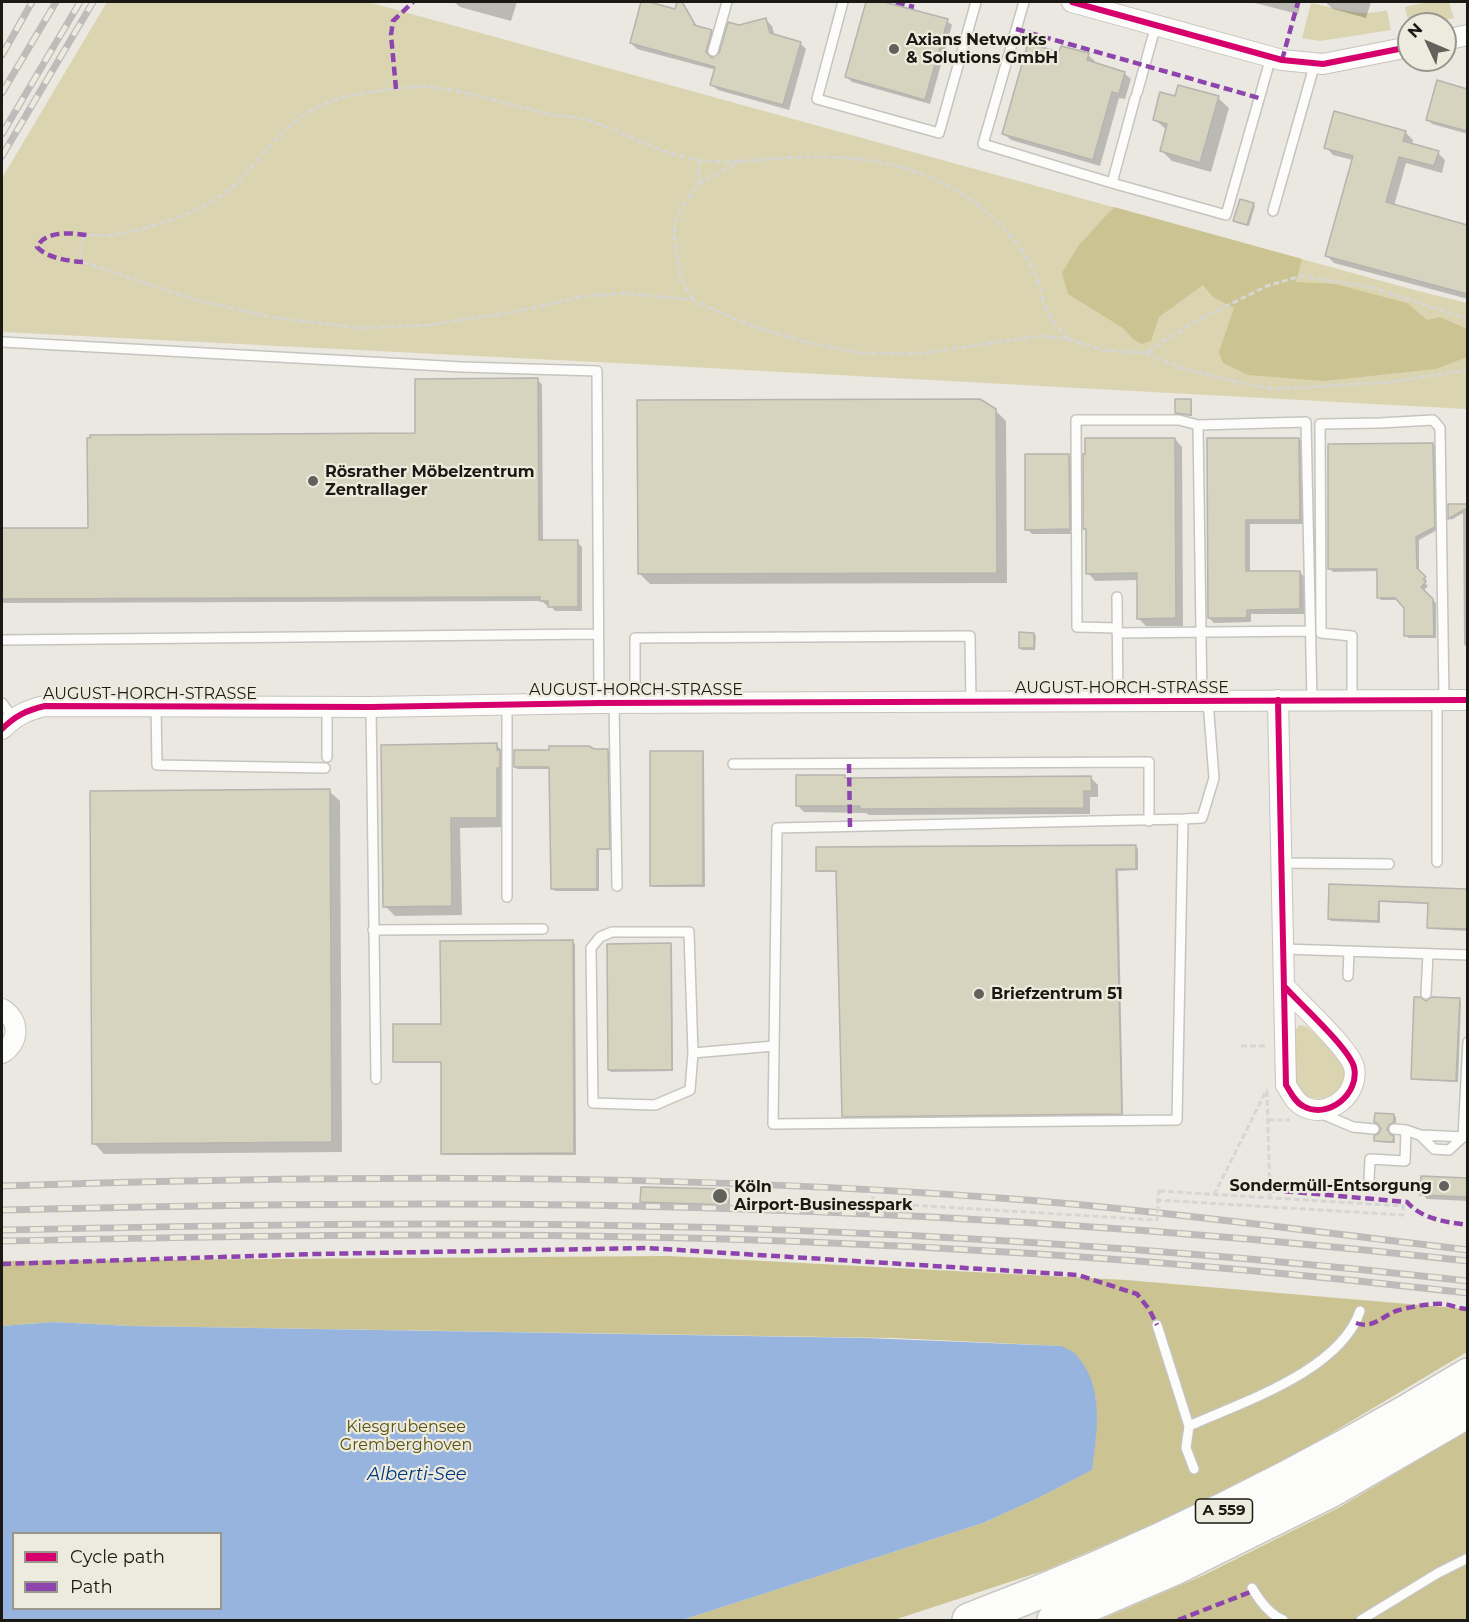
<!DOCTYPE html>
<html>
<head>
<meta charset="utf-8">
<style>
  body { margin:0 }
  #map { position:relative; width:1469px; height:1622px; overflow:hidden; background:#eae8e0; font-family:Montserrat,sans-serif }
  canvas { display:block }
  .frame { position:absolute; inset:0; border:3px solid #1a1914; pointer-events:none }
  .legend { position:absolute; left:12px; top:1532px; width:210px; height:78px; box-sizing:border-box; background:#edebdd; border:2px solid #99978d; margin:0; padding:8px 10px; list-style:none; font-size:18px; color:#1a1914 }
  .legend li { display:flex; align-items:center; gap:12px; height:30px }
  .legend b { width:30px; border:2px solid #99978d }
  .north { position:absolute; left:1397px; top:12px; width:60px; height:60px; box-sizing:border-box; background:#edebdd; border:2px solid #99978d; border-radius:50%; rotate:314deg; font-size:16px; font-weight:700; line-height:24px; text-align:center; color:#1a1914 }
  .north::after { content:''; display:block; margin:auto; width:21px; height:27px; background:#63615b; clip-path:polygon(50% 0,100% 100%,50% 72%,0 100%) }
</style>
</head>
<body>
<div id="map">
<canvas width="1469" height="1622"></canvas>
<div class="frame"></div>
<ul class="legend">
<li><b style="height:8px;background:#d6006c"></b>Cycle path</li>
<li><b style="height:8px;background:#8e44ad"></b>Path</li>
</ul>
<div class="north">N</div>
</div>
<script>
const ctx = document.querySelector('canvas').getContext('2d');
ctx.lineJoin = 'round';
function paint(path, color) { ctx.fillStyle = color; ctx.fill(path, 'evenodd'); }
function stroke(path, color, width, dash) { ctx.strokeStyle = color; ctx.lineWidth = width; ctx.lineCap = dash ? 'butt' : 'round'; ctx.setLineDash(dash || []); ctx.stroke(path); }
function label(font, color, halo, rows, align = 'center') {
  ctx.font = font + ' Montserrat,sans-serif'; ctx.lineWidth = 4.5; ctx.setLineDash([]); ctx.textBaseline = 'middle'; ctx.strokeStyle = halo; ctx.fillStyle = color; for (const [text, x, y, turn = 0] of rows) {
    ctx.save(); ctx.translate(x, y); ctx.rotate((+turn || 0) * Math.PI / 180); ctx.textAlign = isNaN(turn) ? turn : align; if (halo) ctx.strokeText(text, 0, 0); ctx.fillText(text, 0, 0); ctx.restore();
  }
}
paint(new Path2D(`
  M107,2h261l1050,289 49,12v106l-851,-46 -614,-31v-154z
  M1427,2h22l5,16 -26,6h-19l-4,-17z
  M1311,3c25,5 51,15 76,7l4,20 -71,11 -18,-3z
  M1299,1025c10,0 18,11 25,18 5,6 12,11 16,17 19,31 -31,56 -44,23 -5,-12 -2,-38 -2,-51z`), '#dbd4b0');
paint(new Path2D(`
  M1114,207l188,52 -6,23 39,2 72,19 20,17 13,-3 27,12v28l-31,12 -112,12 -76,-6 -25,-12 -4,-11 15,-44 -21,-11 -10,-12 -44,32 -8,24 -9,3 -8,-4 -11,-12 -55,-34 -6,-21 17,-28z
  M668,1256l458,24 341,29v43l-159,95 -71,37 -82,39 -109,47 -152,50h-212l301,-97 55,-25 53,-28 5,-32v-40l-35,-52 -167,-8 -763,-12 -78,-4 -51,4v-65z
  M1467,1431v189h-367l104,-45 136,-68z`), '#ccc392');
paint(new Path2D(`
  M53,1322l78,4 735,12 195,8c6,3 13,5 16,10 28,31 20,77 15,114l-54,28 -55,25 -301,97h-680v-294zM14,1534h206v74h-206z`), '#97b4df');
paint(new Path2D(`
  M454,2h63l-6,19 -51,-14z
  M643,2l33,9 3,-9h4l15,26 13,4 6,6 -5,21 9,-5 18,-28 27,-6 6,6 3,10 25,7 6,6 -17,61 -71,-20 -6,-5 4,-15 -79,-21 -6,-6z
  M868,2h11l68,19 5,4 -22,79 -78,-22 -5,-5z
  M1251,2h50l-3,12z
  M1325,2h46l-5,16 -33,-9z
  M1060,54l28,1 7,6 -1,2 30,10 7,6 -6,20 -6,-1 -19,68 -89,-26 -7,-6z
  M1438,82l30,8v44l-36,-10 -5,-5z
  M1218,98l11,10 -18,64 -39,-11 -10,-10 5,-21 -13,-11z
  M1405,132l8,8 -1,5 26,8 7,7 -3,13 -36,-10 -12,43 74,21v72l-134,-36 -8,-8 27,-95 -20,-5 -7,-8z
  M1253,204l2,2 -6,20 -12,-3 -2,-2z
  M538,380l4,5 1,157h34l5,5v64h-27l-5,-6h-4l-4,-4 -540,2v-73l87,-1 328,-95z
  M1190,400l2,2v14l-13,-1 -3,-2z
  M995,410l11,11 1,162 -357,1 -11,-11z
  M1175,439l7,8 1,179h-37l-8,-8v-38l-43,1 -7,-8 -1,-42 -2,-2z
  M1299,439l5,5v80h-54v49l50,-1 4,5 1,37h-54v8l-37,1 -5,-5v-178z
  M1433,444l3,3 1,83 -18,10v32l8,9 -2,2 3,3 -5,5 13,12v35h-27l-3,-3v-28l-7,-7h-18l-3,-3 1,-26 -46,1 -3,-3z
  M1069,456l5,5v73h-42l-5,-5z
  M1449,505h19v142l-4,-2 -1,-132 -12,7z
  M1034,634l2,2 -1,14h-13l-2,-2z
  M496,745l11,10v72l-47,1 2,87 -67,1 -10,-10z
  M607,751l2,2 2,97h-12v41h-44l-2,-2 -2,-120h-34l-2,-2z
  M702,753l2,2 1,132h-51l-2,-2z
  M844,777l2,2 245,-1 7,7v12h-8v17l-221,1 -3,-2 -62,-1 -7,-7z
  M329,791l11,10 2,351 -238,2 -10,-11z
  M1136,847l2,2v21l-20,1 5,244 -278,3 -2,-2 -6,-244h-18l-2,-2z
  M1331,886l137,4v41l-38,-2 -2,-2 1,-23 -49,-2v21l-49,-2 -2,-2z
  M573,942l2,2 1,211h-131l-2,-2v-90h-46l-2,-2 47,-35z
  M670,945l2,2 1,124 -62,1 -2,-2z
  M1459,1000l2,2 -3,80 -44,-2 -2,-2 14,-76z
  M1394,1115l2,2v7l-5,3 -2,5 6,7v4l-18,-1 -2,-2z
  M1422,1178l46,1v22l-41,-2 -5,-5z
  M728,1190l2,2v14l-86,-2 -2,-2z`), '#0003');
const building = new Path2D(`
  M641,2h8l26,7 2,-7h5l12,21v2l18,5 -6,22 6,6 7,-5 9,-31 11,3 27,-7 4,15 31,9 -18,63 -73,-20 5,-18 -85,-24z
  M866,2h18l64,17 -23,81 -80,-23z
  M1028,43l31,9 2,-6 28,7 -2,7 38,12 -6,22 -7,-2 -19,68 -91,-26z
  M1437,80l30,9v42l-41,-11z
  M1178,85l41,11 -19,67 -40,-12 7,-27 -14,-4 5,-21 2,-7 15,4z
  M1334,111l72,20 -3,10 36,10 -5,15 -35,-9 -13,45 81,23v69l-142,-38 28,-100 -29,-8z
  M1240,199l14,4 -7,22 -14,-4z
  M538,378l1,162h39v67h-30v-6h-8v-4l-538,2v-71h86l-1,-90h3v-3l325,-2v-54z
  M980,399l16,10 1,164 -359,1 -1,-174z
  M1175,399h16v16l-16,-2z
  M1085,438h90l1,180 -39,1v-46l-51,1v-45h-3v-75h2z
  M1207,438h92l1,82h-54v51h54v38l-53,1v8h-39z
  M1433,443l2,84 -19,10 1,31 9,9 -3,2 3,3 -5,5 12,12 1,37h-30v-28l-9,-10h-18v-29h-49v-125z
  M1025,454h44l1,75 -45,1z
  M1448,504h19v4l-19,11z
  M1019,632l15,1v15h-15z
  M497,743v7h3v18h-3v50h-46l1,88 -69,1 -2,-162z
  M549,746h40l5,3h14l2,100h-13v40h-46l-2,-122h-35v-17h35z
  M650,751h53v134l-53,1z
  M796,775h49v3l246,-2 1,15h-8v17l-224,1v-3h-64z
  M330,789l2,353 -240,2 -2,-353z
  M1136,845v24h-20l6,245 -280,3 -6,-246h-20v-24z
  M1329,884l138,5v40l-40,-1 1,-25 -49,-2 -1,20 -50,-2z
  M573,940l1,213 -133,1v-92h-48v-38h48l-1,-83z
  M671,943l1,127h-64l-1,-126z
  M1414,997h6l6,4 6,-4 28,1 -4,83 -45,-2z
  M1375,1113l19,1v8l-5,3 -2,4 3,5 4,2 -1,6 -19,-1v-5l5,-3 2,-4 -3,-5 -4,-2z
  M1421,1176l46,2v19l-47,-2z
  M641,1187l88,2 -1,16 -88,-3z`);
paint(building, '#d6d3bf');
stroke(building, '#b5b4ae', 1.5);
const lane = new Path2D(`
  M843,2l-26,97 122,34 37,-131
  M1024,2l-41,142 129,39 23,-85
  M713,51l14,-49
  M1137,93l19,-68
  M1112,183l114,32 45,-158
  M1273,211l42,-148
  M2,342l460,25 135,4 2,332
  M1117,597l1,106
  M1117,628l-40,-1 -1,-207h103l19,5
  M1117,633l193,-2
  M2,640l596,-6
  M1437,700v162
  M1202,701l-4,-276 108,-3 6,279
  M1352,701v-65l-31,-3 -1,-209 60,-1 53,-3 7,8 4,272
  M2,703l11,15
  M614,703l3,183
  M635,703v-65l335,-2 1,66
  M156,706l1,59 168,3
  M371,707l5,372
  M327,757v-50
  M733,764l416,-2v59
  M1183,819l-6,301 -404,4 4,-296z
  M1183,819l19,-1 12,-40 -6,-77
  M1281,863l108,1
  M507,897v-193
  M373,930l170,-1
  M612,932h77l4,121 -3,37 -35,15 -62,-2 -2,-155 9,-11z
  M1283,949l185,6
  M1348,976l1,-25
  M1426,994l2,-40
  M693,1053l81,-7
  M1320,1113l33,14 21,2
  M1394,1129l12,1 14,5 45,2
  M1420,1135l14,14 15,1 14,-13 5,-95
  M1369,1180l1,-21 35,2 1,-31
  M1157,1325l32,101 -3,22 8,21
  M1189,1426c53,-24 151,-55 171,-115
  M1252,1588c7,12 17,26 31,32
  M1361,1620l77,-47 30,-15`);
const street = new Path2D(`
  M1072,2l210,58 41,4 86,-17
  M1445,40l23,-5
  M1278,700l8,385c5,8 9,17 17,21 25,14 57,-12 51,-39 -5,-19 -54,-63 -70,-81
  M2,729c13,-13 25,-19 43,-23l326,1 228,-4 869,-3
  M2,1009c18,11 18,33 0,44`);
const highway = new Path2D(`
  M969,1620c176,-67 337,-146 499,-245
  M1054,1620l123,-53 153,-76 138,-80`);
stroke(lane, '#c6c4bf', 12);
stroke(street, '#c6c4bf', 22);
stroke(highway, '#c6c4bf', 36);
stroke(new Path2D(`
  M420,86c44,3 85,18 128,28 13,3 27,2 40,6 35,12 75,35 111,40 26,4 56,0 82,-2 70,-4 136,2 194,45 28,20 52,49 64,81 3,7 3,15 6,22 5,13 14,23 23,33l-25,-3 -25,3 -101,15 -57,-1 -55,-11 -59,-18 -53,-24 -69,-7 -44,4 -61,14 -90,14 -70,3 -89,-11 -77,-18 -110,-37c-5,-12 -4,-17 4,-27 11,0 22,1 32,-1 39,-7 93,-26 121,-54 21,-23 38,-47 64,-65 33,-23 78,-24 116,-29z
  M699,184v-24
  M693,300l-13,-23 -6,-44 2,-13 6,-14 17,-22 41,-23
  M1068,339l35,11 43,3 48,-31 73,-36 34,-10 70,11 97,32
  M1146,353l35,15 60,15 35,6 114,-7 78,-12
  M1241,1046h26
  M1267,1091l3,106
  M1268,1120h22
  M1159,1191l244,15v9l-245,-15z
  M1214,1195l53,-106
  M872,1211l1,-17`), '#d6d6d4', 3, [6, 3]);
stroke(lane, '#fcfcfa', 9);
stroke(street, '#fcfcfa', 20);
stroke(highway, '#fcfcfa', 33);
const rail = new Path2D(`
  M2,55l30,-53
  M2,93l54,-91
  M2,134l78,-132
  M2,156l91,-154
  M2,1186c336,-11 674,-13 1011,13 152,12 303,33 455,51
  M2,1210c194,-5 388,-8 582,-5 295,5 591,23 884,56
  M2,1230c194,-4 388,-8 582,-5 295,4 591,23 884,56
  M2,1241c194,-4 388,-8 582,-5 295,4 591,23 884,57`);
stroke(rail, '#bdbcba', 7);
stroke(rail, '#edebdd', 4.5, [14]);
stroke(new Path2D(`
  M877,1203l280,17 1,-20`), '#d6d6d4', 3, [6, 3]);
stroke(new Path2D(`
  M896,2l18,5
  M1016,29l243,69
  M1282,60l16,-58
  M396,89l-5,-54 2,-14 20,-19
  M83,262c-15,-1 -36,-4 -46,-15 8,-17 35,-14 50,-12
  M849,764l1,63
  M1271,1190l136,12c15,17 38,20 61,23
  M2,1264l314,-10 331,-6 431,27 59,19 12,15 8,16
  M1356,1323c17,6 25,-6 40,-12 13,-4 34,-8 48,-7 8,1 15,5 24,5
  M1178,1620l75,-29`), '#8e44ad', 4.5, [9, 4.5]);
stroke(new Path2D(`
  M1072,2l210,58 41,4 86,-17
  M1278,700l8,385c5,8 9,17 17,21 25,14 57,-12 51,-39 -5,-19 -54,-63 -70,-81
  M2,729c13,-13 25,-19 43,-23l326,1 228,-4 869,-3`), '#d6006c', 6);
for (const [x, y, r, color] of [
  [894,49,6,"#63615b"],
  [313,481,6,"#63615b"],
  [979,994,6,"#63615b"],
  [1444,1186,6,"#63615b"],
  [720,1196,8,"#63615b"]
]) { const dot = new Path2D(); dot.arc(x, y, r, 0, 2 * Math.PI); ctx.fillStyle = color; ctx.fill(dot); stroke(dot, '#edebdd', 2); }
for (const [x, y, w] of [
  [1224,1511,57]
]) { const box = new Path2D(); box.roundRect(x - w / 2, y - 12, w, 24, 4.5); ctx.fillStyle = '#edebdd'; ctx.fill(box); stroke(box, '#1a1914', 1.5); }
label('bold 15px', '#1a1914', null, [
  ["A 559",1224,1511]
]);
label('bold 16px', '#1a1914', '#edebdd', [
  ["Axians Networks",906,40],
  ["& Solutions GmbH",906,58],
  ["Rösrather Möbelzentrum",325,472],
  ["Zentrallager",325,490],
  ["Briefzentrum 51",991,994],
  ["Sondermüll-Entsorgung",1432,1186,"right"],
  ["Köln",734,1187],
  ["Airport-Businesspark",734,1205]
], 'left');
label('16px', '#1a1914', '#edebdd', [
  ["AUGUST-HORCH-STRASSE",1122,688],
  ["AUGUST-HORCH-STRASSE",636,690],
  ["AUGUST-HORCH-STRASSE",150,694]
]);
label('16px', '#5a500f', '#edebdd', [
  ["Kiesgrubensee",406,1427],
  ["Gremberghoven",406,1445]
]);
label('italic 18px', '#003680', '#edebdd', [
  ["Alberti-See",417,1475]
]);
</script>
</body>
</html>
